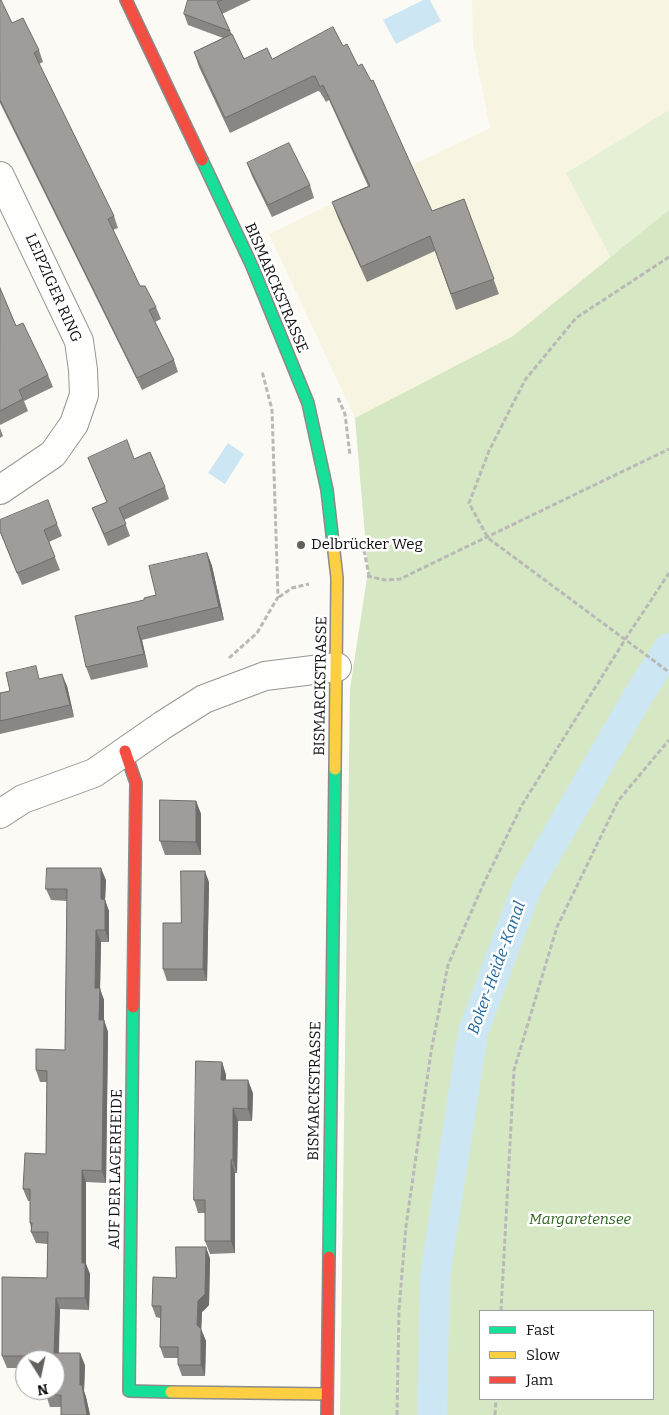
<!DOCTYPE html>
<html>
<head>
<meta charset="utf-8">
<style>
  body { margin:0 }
  #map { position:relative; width:669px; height:1415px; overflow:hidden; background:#fbfaf4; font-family:Bitter,serif }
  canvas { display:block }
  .legend { position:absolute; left:479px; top:1310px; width:175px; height:90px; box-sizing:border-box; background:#fff; border:1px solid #9f9f9f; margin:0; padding:6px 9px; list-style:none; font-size:15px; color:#0f0f0f }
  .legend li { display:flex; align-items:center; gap:10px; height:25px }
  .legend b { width:25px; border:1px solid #9f9f9f }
  .north { position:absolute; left:15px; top:1350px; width:50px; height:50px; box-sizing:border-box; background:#fff; border:1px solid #9f9f9f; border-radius:50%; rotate:170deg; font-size:14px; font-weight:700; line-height:20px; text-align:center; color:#0f0f0f }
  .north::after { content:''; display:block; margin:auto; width:18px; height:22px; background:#62615f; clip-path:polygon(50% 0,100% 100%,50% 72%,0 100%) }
</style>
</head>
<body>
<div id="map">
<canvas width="669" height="1415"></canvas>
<ul class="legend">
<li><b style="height:6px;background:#16e098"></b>Fast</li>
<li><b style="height:6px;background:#ffcf43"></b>Slow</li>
<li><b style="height:6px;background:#f24e42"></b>Jam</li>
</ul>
<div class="north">N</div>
</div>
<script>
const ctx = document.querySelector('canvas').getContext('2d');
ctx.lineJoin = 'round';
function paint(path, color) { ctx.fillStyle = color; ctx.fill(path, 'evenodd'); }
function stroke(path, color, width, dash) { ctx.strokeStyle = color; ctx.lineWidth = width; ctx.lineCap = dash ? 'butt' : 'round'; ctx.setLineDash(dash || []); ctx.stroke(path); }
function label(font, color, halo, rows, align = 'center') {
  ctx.font = font + ' Bitter,serif'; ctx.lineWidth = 5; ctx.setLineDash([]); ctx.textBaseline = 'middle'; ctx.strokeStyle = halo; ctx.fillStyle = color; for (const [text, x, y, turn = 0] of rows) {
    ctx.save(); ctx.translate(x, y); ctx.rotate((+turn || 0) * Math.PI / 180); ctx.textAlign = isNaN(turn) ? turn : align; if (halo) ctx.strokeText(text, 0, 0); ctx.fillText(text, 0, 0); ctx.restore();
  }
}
paint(new Path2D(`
  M472,0h197v110l-103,63 45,85 -98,78 -158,82 -86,-184 221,-106 -17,-85z`), '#f7f4e1');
paint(new Path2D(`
  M669,110v100l-58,48 -45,-85z`), '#e5f0d5');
paint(new Path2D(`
  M669,210v1205h-329l10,-726 18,-118 -13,-153 158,-82zM480,1311h173v88h-173z`), '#d6e7c4');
paint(new Path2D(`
  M423,0h7l11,21 -45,23 -13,-24z
  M228,443l16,11 -19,30 -17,-11z`), '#cce7f3');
stroke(new Path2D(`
  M432,1415l3,-139 38,-244 54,-145 113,-194 29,-45`), '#cce7f3', 30);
const street = new Path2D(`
  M0,176l79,165 4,29 1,25 -10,29 -21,30 -53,36
  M0,814l23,-15 71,-26 69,-48 41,-26 61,-23 72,-9`);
const fast = new Path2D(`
  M202,160l50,106 56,137 19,87 6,53
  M133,1007l-4,384 42,1
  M329,1257l6,-488`);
const slow = new Path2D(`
  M333,543l4,35 -2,191
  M171,1392l156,2`);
const jam = new Path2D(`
  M126,0l76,160
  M125,751l11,32 -3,224
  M327,1415l2,-158`);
stroke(street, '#959592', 30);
stroke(fast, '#8c8b89', 14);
stroke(slow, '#8c8b89', 14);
stroke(jam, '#8c8b89', 14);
stroke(new Path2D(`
  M669,257l-93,61 -51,62 -36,71 -20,52 19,35 181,134
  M338,398l7,16 5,41
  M364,550l5,26
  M367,576l18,4 15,-1 269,-130
  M279,597l13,-9 17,-4
  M229,658l28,-25 21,-36 -6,-187 -10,-39
  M501,1311l13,-241 43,-143 61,-126 51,-61
  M397,1415l2,-106 7,-83 25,-174 17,-87 35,-80 39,-80 104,-167 43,-65
  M495,1415l1,-16`), '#b9b9b8', 3, [5, 2.5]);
stroke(street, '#fefefd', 28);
stroke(fast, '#16e098', 11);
stroke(slow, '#ffcf43', 11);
stroke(jam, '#f24e42', 11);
paint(new Path2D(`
  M0,0l12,23 27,27 4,12 -4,2 75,152 4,12 -5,2 27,56 16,21 5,12 -6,3 19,38 4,12 -36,18 -142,-287z
  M188,0h63l-29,14 22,45h28l71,-13 89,165 32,-12 35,95 -43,16 -21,-59 -68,31 -29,-64 -6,-16 36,-16 -39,-86 -3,2 -6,-10 -2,-1 -88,42 -31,-66 -5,-15 29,-14 -35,-13 -4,-11z
  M247,163l63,22 4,13 -42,19 -20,-41z
  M0,288l16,38 32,49 5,12 -29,14 4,10 -28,14z
  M0,428l3,8 -3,2z
  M88,458l46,1 31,28 4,12 -45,21 6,16 -22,10 -16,-38 15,-6z
  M57,524l5,12 -13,6 11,28 -38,15 -22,-53z
  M207,553l5,13 12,54 -82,20 6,27 -57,13 -5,-13 58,-67 12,-5z
  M40,679l27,7 7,31 -74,17v-41l10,-2z
  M196,801l5,13v41h-36l-5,-14z
  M106,880l-1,20 4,11v31h-8l-1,47 4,11v20l4,12 -2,151 -20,-1v82l4,10 -1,36 -29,-1 -1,44 26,12 -1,26 2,6 4,18h-29v-8h-11l-4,-12 9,-35h-30v8h-18l-5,-12 45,-78 1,-34 -12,-1 -5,-11v-4l-1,-5v-22h-2l-5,-12 23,-35 1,-72h-7l-4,-12 29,-20 2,-149 -16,-1 -5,-11z
  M209,882l-2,99h-40l-4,-12 18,-46z
  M222,1062l4,13v5l27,13 -1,28h-14l-1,52h-2v80l-25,1 -5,-13v-28h-7l-4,-13z
  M210,1258l-1,47 -7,7 -1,17 5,12 -1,35h-23l-4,-11v-7h-14l-4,-11v-29l-4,-1 -4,-11z`), '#898684');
paint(new Path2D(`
  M207,553l5,13 12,54 -5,-13z
  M137,627l5,13 6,27 -4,-13z
  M62,674l5,12 7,31 -4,-12z
  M196,801l5,13v41l-5,-13z
  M101,868l5,12 -1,20 4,11v31l-4,-12 -4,-31z
  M205,871l4,11 -2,99 -4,-12z
  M96,930l5,12 -1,47 4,11v20l4,12 -2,151 -4,-12 -3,-151 -4,-32z
  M222,1062l4,13v18l-5,-13z
  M248,1080l5,13 -1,28 -4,-12z
  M233,1108l5,13 -1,52 -4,-13z
  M231,1160l4,13v80l-4,-12z
  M82,1170l4,12v82l4,10 -1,36 -4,-12 -3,-35z
  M206,1247l4,11 -1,47 -7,7 -1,24 -4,-11 1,-24z
  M56,1298l4,11 -2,56 -4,-12z
  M201,1329l5,12 -1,35 -4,-11z
  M80,1353l5,12 -1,26 2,6 4,18h-3l-7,-30z`), '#6f6d6b');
const building = new Path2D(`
  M0,0h1l11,23 11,-5 16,32 -5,3 80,163 -6,3 32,67h5l11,21 -7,3 25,50 -37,18 -137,-278z
  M188,0h34l-5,2 13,29 -46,-17z
  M333,27l10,19 4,-2 11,22 4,-2 9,17 2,-1 59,131 32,-12 30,80 -43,15 -21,-58 -69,31 -29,-65 38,-16 -47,-101 -3,2 -5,-11h-2l-88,42 -31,-66 38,-18 12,25 23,-11 5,11z
  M289,143l21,42 -42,20 -21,-42z
  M0,288l16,38 7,-3 25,52 -29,15 4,9 -23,12z
  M127,440l7,19 16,-7 15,35 -46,21 7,16 -22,10 -12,-26 15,-6 -19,-44z
  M48,500l9,24 -13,6 11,27 -38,16 -17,-42v-11z
  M207,553l12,54 -82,20 7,27 -58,13 -11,-51 69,-16v-2l12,-3 -7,-29z
  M36,666l3,13 23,-5 8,31 -70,16v-28l10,-2 -4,-18z
  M160,800l36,1v41l-36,-1z
  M47,868h54v31l4,1v30h-9l-1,58h5l-1,32h5l-2,151 -20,-1v93h3v35h-29l-2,55h26v32h2l5,30h-26v-20h-15v-5h9v-30h-9l1,-4h-45v-79l45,1 1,-46h-17l1,-9h-2v-34h-7l2,-36 21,1 1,-83 -11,-1v-21l29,1 2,-161h-21z
  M181,871h24l-2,98h-40v-46h18z
  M196,1061l26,1 -1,18h27v29l-15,-1v52h-2v81h-26v-41h-11z
  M176,1247h30l-1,47 -7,7 -1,24 4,4v36h-23v-18h-18l1,-41h-9l1,-29 23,1z`);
paint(building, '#9f9c99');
stroke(building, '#6f6d6b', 1);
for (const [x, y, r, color] of [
  [301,545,5,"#62615f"]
]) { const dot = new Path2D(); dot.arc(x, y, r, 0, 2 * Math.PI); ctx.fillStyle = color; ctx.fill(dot); stroke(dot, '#fff', 2); }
label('15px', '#0f0f0f', '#fff', [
  ["LEIPZIGER RING",53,288,66],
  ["BISMARCKSTRASSE",276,288,67],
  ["BISMARCKSTRASSE",321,686,-89],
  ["BISMARCKSTRASSE",315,1091,-89],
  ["AUF DER LAGERHEIDE",116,1169,-89]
]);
label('15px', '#0f0f0f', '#fff', [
  ["Delbrücker Weg",311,545]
], 'left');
label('italic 15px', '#316322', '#fff', [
  ["Margaretensee",580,1220]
]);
label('italic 16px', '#1e679a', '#fff', [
  ["Boker-Heide-Kanal",497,968,-70]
]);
</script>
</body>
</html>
